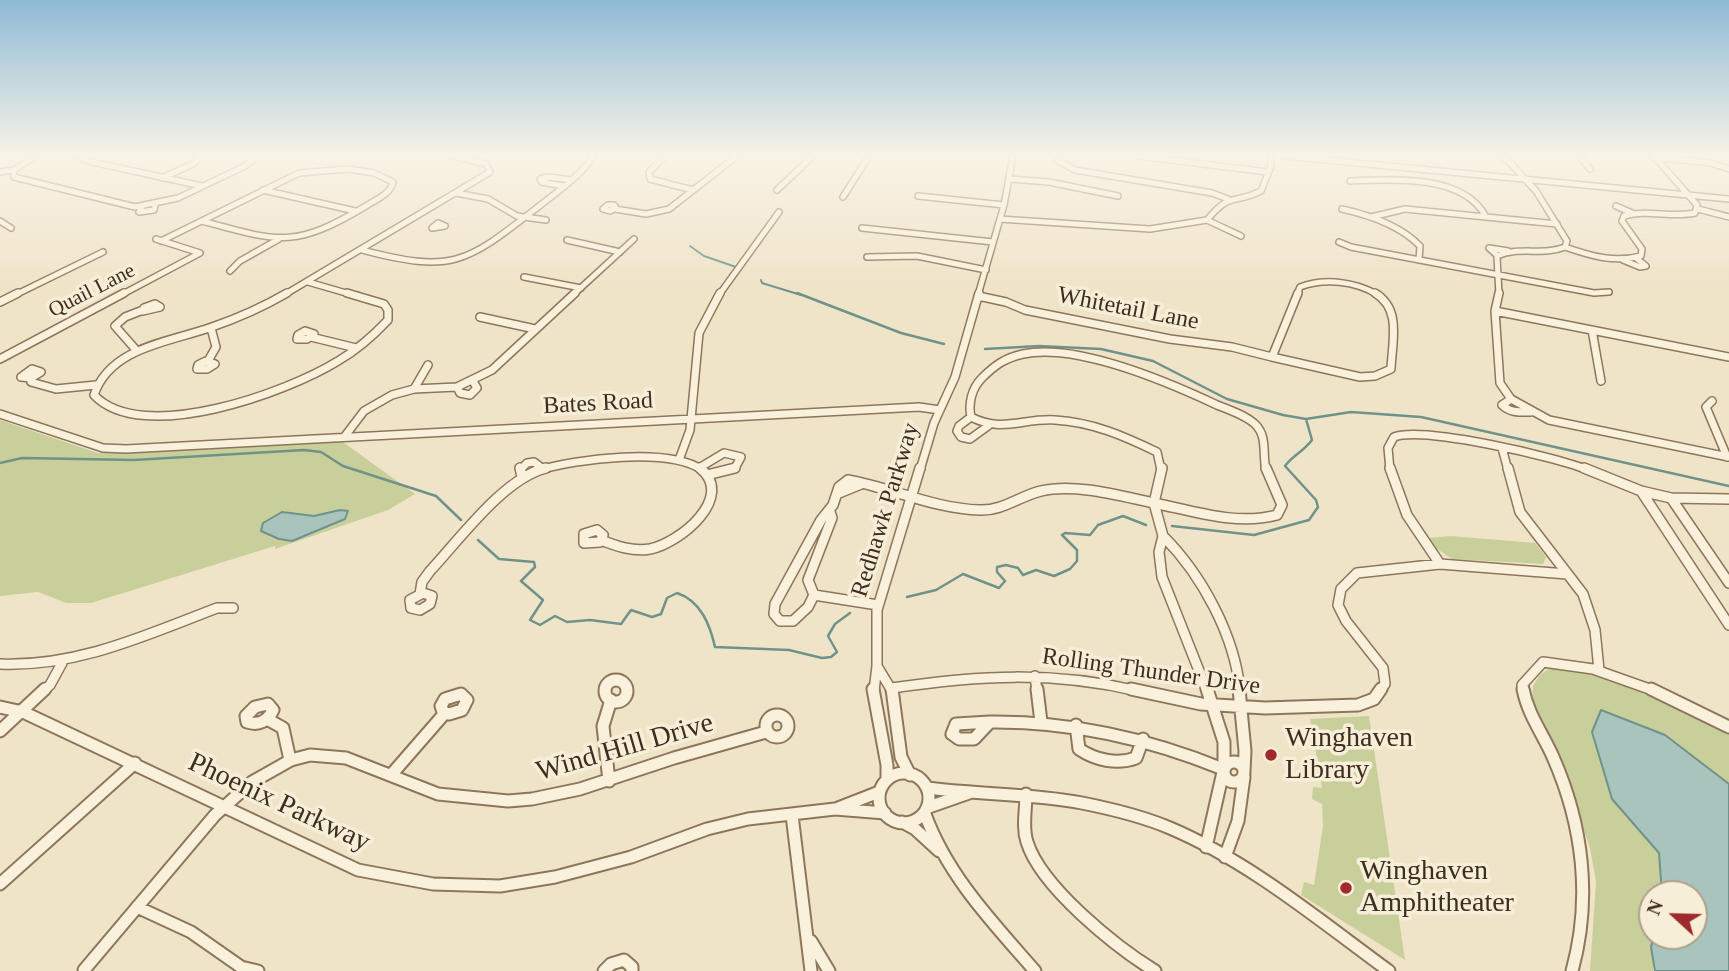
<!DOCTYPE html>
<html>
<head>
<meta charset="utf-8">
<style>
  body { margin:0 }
  #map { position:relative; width:1729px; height:971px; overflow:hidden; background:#f0e4c8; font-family:Georgia,serif }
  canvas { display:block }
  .north { position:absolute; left:1638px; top:880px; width:70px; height:70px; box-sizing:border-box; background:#f7eed8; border:2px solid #ada18e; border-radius:50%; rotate:292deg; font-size:19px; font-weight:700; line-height:28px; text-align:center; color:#3d2e20 }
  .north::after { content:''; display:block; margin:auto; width:24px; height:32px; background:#9e2a2b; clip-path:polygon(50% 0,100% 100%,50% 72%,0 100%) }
</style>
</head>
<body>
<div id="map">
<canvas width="1729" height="971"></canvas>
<div class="north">N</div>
</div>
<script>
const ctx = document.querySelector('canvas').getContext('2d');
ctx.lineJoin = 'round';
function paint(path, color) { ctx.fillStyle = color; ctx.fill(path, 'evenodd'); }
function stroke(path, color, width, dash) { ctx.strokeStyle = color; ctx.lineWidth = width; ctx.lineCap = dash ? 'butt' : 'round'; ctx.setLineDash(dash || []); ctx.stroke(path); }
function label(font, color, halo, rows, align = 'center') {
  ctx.font = font + ' Georgia,serif'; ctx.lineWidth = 7; ctx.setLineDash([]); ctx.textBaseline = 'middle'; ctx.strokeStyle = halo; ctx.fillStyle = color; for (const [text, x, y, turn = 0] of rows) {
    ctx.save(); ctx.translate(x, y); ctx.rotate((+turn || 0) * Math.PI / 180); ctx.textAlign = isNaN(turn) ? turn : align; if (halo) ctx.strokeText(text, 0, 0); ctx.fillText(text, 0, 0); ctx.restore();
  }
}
paint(new Path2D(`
  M0,420l98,33 242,-13 75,54 -27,16 -113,39v-3l-184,57h-25l-28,-11 -38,4z
  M1451,536l84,7 11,14 -3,7 -91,-5 -15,-10 -8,-11z
  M1551,667l45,4 133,61v54l-64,-51 -63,-25 -10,22 20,67 47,54 3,41h-10l1,77h-63l6,-89 -6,-34 -25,-72 -33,-75 1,-15 7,-11z
  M1369,716l36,244 -104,-65 3,-13 10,3 9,-59 -1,-22 -10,-5 1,-12 9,1 -12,-69z`), '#c9cf9b');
const water = new Path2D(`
  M340,510l8,1 -3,8 -53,22 -13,-2 -18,-8 2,-8 19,-11 32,4z
  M1601,710l64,25 64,49v187h-74l-4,-24 3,-11h40v-42h-32l-3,-41 -47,-54 -20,-67z`);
paint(water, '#a9c4bc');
stroke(water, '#6f938a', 2);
stroke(new Path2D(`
  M690,246l14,10 32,11
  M761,280l1,3 39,12`), '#6f938a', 2);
stroke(new Path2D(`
  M797,293l104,40 43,11
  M985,349l54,-3 62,3 52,12 74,38 56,16 23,4 45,-7 70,5 308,69
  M0,463l22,-5 112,2 170,-10 17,2 22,14 93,30 25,24
  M1172,526l82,9 55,-15 9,-13 -2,-7 -31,-34c8,-11 18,-14 27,-26l-6,-21
  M478,540l21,19 35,3 1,5 -14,14 22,19 -13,20 10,5 15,-9 12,6 23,-2 31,4 10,-14 21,7 9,-3 6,-16 10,-5c24,8 33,32 38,54l74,3 33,8 9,-1 6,-5 -9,-16 7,-12 15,-11
  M907,597l29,-7 27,-16 36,14 6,-7 -8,-9v-5l9,-2 12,3 5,7 13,-5 18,6 16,-7 7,-8v-11l-15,-15 3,-2 25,2 8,-10 25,-9 23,9`), '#6f938a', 2.5);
const minorFar3 = new Path2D(`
  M36,156l-22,14v7l121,30 43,-9 67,-32 12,-10
  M77,156l15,6 110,24
  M665,156l-16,16 1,7 43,11
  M1138,156l130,16
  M1285,156l444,43
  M1500,156l13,9
  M1579,156l11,13
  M1652,157l59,6 18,6
  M1057,160l18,10 137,23 16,6
  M0,172l14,-2
  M162,178l31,-14 7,-8
  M1010,179l39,3 69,14
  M1350,181c42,-2 114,-7 136,36
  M563,186l-21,-4 -2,-3 8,-2 24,3
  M263,190l92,21
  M777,190l36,-34
  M456,193l32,6 29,17 29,4
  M918,196l86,9
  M843,197l26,-41
  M608,205h6l2,3 -6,3 -7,-2z
  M142,206l-3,6 15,-2 1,-5
  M1616,206l16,7
  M615,209l31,5 23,-5 68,-53
  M1342,209c27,6 58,16 78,37l-1,14
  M1698,209l31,8
  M1371,217l34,-8 152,15
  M1000,219l150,10 57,-9c24,-29 26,-15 54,-29l10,-25 -1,-10
  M1207,220l34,16
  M0,221l11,7
  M438,223l7,3 -13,2z
  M862,228l131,14
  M567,240l53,12
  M161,241l138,-68 49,-4 26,4 19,9c-2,12 -18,18 -27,24 -72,43 -87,36 -164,15
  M1339,242l12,5 243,46 15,-1
  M1565,247c26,9 49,16 76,9l1,-7 -20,-28 2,-5c24,-7 47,2 71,-3l2,-8 -43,-49
  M362,250c92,24 104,13 176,-43 19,-15 42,-31 56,-51
  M1498,256l-9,-8 19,3
  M867,257l50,-1 69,14
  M1623,260l17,7 6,-1 -10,-8
  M230,271l10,-10 39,-22
  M524,277l57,11
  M308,282l45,13
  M15,295l88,-43
  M121,295l79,-42 -44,-14
  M284,295l206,-123 -4,-8 -33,-8
  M573,295l61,-56
  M719,295l60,-83
  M978,295l26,-90 9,-49
  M1297,295l3,-8c25,-9 55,-6 78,8
  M1499,295l-2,-39c22,-10 46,0 68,-9l2,-6 -31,-50 -26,-28`);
const minorFar2 = new Path2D(`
  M287,293c-24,14 -49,25 -75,34 -42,15 -102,20 -118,68 48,51 194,-3 244,-34 19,-11 35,-25 50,-41v-10l-4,-6 -37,-11
  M1298,293l-26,64 88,20 15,-1 16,-7c1,-27 11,-60 -16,-76
  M1499,293l-4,18 5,72 11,16 38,21 180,37
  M978,296l28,6 19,8 145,29 62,8 40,10
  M0,302l18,-9
  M155,304l5,3 -17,4 1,-3z
  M1495,311l234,46
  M480,317l55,12
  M1592,330l9,51
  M305,331l9,3 -7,5h-10l1,-4z
  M311,337l45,11
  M137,351l-22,-25 10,-9 18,-7
  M0,359l124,-66
  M206,361l9,3 -8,5h-10l1,-4z
  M208,361l8,-14 -5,-19
  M32,369l9,3 -10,6 -10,-1z
  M31,378v4l25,7 40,-4
  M457,387l3,6 10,2 7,-7 -4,-7
  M414,389l14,-24
  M1511,399l-9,6c8,8 18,7 29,7
  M1712,401l-6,6 21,50
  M0,414l103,34 23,1 793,-42 21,3
  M971,417l-12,9 -2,5 4,6 9,2 18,-13
  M345,436l19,-25 28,-16 22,-6 43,-2 35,-17 83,-77
  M1502,448l6,22
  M679,460l11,-30 9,-97 21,-40
  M699,468l25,-15 17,4 -6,11 -6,2
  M520,470l7,-7 7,-1 8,6
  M539,470c38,-11 130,-23 163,0
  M920,470l14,-47 21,-46 24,-84
  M1161,470l-4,-18c-33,-16 -65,-30 -102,-32 -32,-2 -53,13 -84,-3 -3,-14 1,-29 11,-39 13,-13 23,-20 41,-24 54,-11 145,28 194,51 13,5 28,10 38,19 13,13 7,29 11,46
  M1390,470l-2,-22 6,-11c29,-11 163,20 194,33`);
const minorFar1 = new Path2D(`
  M520,468l2,9
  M1390,468l17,47 33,49
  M1508,468l12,44 63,82 12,36 4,40
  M1584,468l57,23 30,7 58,1
  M707,475l28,-7
  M1641,491l88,134
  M839,493l22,-9
  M1671,498l58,85
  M1154,503c40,8 82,23 123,12l5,-10 -16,-37
  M1154,503l9,33 -4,16 3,25 45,114
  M1154,503l8,-35
  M597,530l6,5 -3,7 -16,1v-9z
  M1163,536c39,39 72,100 77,155
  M601,540c15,6 32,12 49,9 30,-6 86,-52 50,-81
  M423,593l9,3 -2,8 -10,6 -9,-2 -1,-8z
  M420,594l2,-12 8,-11c30,-32 74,-93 116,-103
  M814,595l-6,12 -15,14h-13l-6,-7 1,-10 46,-84 12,-15 6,-18 9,-7c44,8 87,29 132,30 22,1 40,-14 61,-19 35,-8 79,5 113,12
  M814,595l-6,-15 24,-62 -2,-6
  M814,595l64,10
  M0,664c78,3 146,-29 217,-56h16
  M877,666l15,25
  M1035,676l2,15
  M892,688c87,-13 160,-17 246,3
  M43,691l7,-6 12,-22
  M874,691l3,-25v-56l43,-142
  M1380,691l5,-7 -2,-16 -37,-47 -8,-16 3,-16 16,-16 83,-9 127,10
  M1523,691l-1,-6 21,-23 50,7 62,22`);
const minor = new Path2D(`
  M605 691a11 11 0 1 1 22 0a11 11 0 1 1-22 0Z
  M873,689l14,76v15
  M892,689l9,68 9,18
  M1037,689l4,33
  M1131,689l70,15 64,4 93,-3 16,-6 7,-10
  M1207,689l17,53v24
  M1239,689l6,62 -1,20
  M1523,689c5,26 20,45 30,68 30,68 39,142 19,214
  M1651,689l78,38
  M461,694l6,6 -5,10 -13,4 -6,-2 -2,-6 4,-7z
  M268,704l5,6c-5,11 -14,16 -26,12l-1,-6 9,-9z
  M0,707l23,5 335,158 75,14 67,2 55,-9 76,-20 76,-28 41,-10 87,-10 50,4
  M766 726a11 11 0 1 1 22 0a11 11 0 1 1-22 0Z
  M267,719l16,9 7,32
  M990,722l-16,17h-15l-7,-5 4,-10z
  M990,722c82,-1 157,16 233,47
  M1076,725l3,24c16,11 38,16 57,9l7,-19
  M0,731l45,-42
  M1224 772a10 10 0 1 1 20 0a10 10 0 1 1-20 0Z
  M879 798a25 25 0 1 1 50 0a25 25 0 1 1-50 0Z
  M391,775l54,-62
  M609,781l-6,-55 8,-26
  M928,788c52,7 103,5 154,15 30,6 60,13 88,25 80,34 149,92 219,143
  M1026,794c0,16 -4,33 1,48 14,45 89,105 128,129
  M929,807l40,-14
  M838,808l41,-16
  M925,814c22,61 68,109 110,157
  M792,815l19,156
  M902,822l13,7 24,22
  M1206,847l17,-75
  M1225,857l13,-36 6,-44
  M0,884l135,-121
  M137,907l54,25 50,35 17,4
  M811,941l18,30
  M84,970l131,-155 37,-33 39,-22 19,-5 36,3 92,36 70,7 24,-2 48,-10 94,-31 92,-26
  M604,971l7,-7 13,-4 8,7v4`);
stroke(minorFar3, '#8d765c', 8);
stroke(minorFar2, '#8d765c', 10);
stroke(minorFar1, '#8d765c', 12);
stroke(minor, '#8d765c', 15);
stroke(minorFar3, '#faf1dc', 5);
stroke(minorFar2, '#faf1dc', 7);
stroke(minorFar1, '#faf1dc', 9);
stroke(minor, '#faf1dc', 11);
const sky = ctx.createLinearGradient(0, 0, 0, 292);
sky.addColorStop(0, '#8fbad6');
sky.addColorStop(0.53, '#f8f3e6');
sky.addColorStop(1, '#f8f3e600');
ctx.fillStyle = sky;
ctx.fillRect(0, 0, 1729, 292);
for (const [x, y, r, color] of [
  [1271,755,7,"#9e2a2b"],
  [1346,888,7,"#9e2a2b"]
]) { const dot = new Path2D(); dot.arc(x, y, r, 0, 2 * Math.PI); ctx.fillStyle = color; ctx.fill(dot); stroke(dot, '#f7eed8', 2.5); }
label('21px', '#3d2e20', '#f7eed8', [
  ["Quail Lane",92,291,-27]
]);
label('24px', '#3d2e20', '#f7eed8', [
  ["Whitetail Lane",1128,309,11],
  ["Bates Road",598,404,-3],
  ["Redhawk Parkway",886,510,-73],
  ["Rolling Thunder Drive",1151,672,8]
]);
label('28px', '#3d2e20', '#f7eed8', [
  ["Winghaven",1285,739],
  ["Library",1285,771],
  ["Winghaven",1360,872],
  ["Amphitheater",1360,904]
], 'left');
label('28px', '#3d2e20', '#f7eed8', [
  ["Wind Hill Drive",625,748,-16],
  ["Phoenix Parkway",279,803,25]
]);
</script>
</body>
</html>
